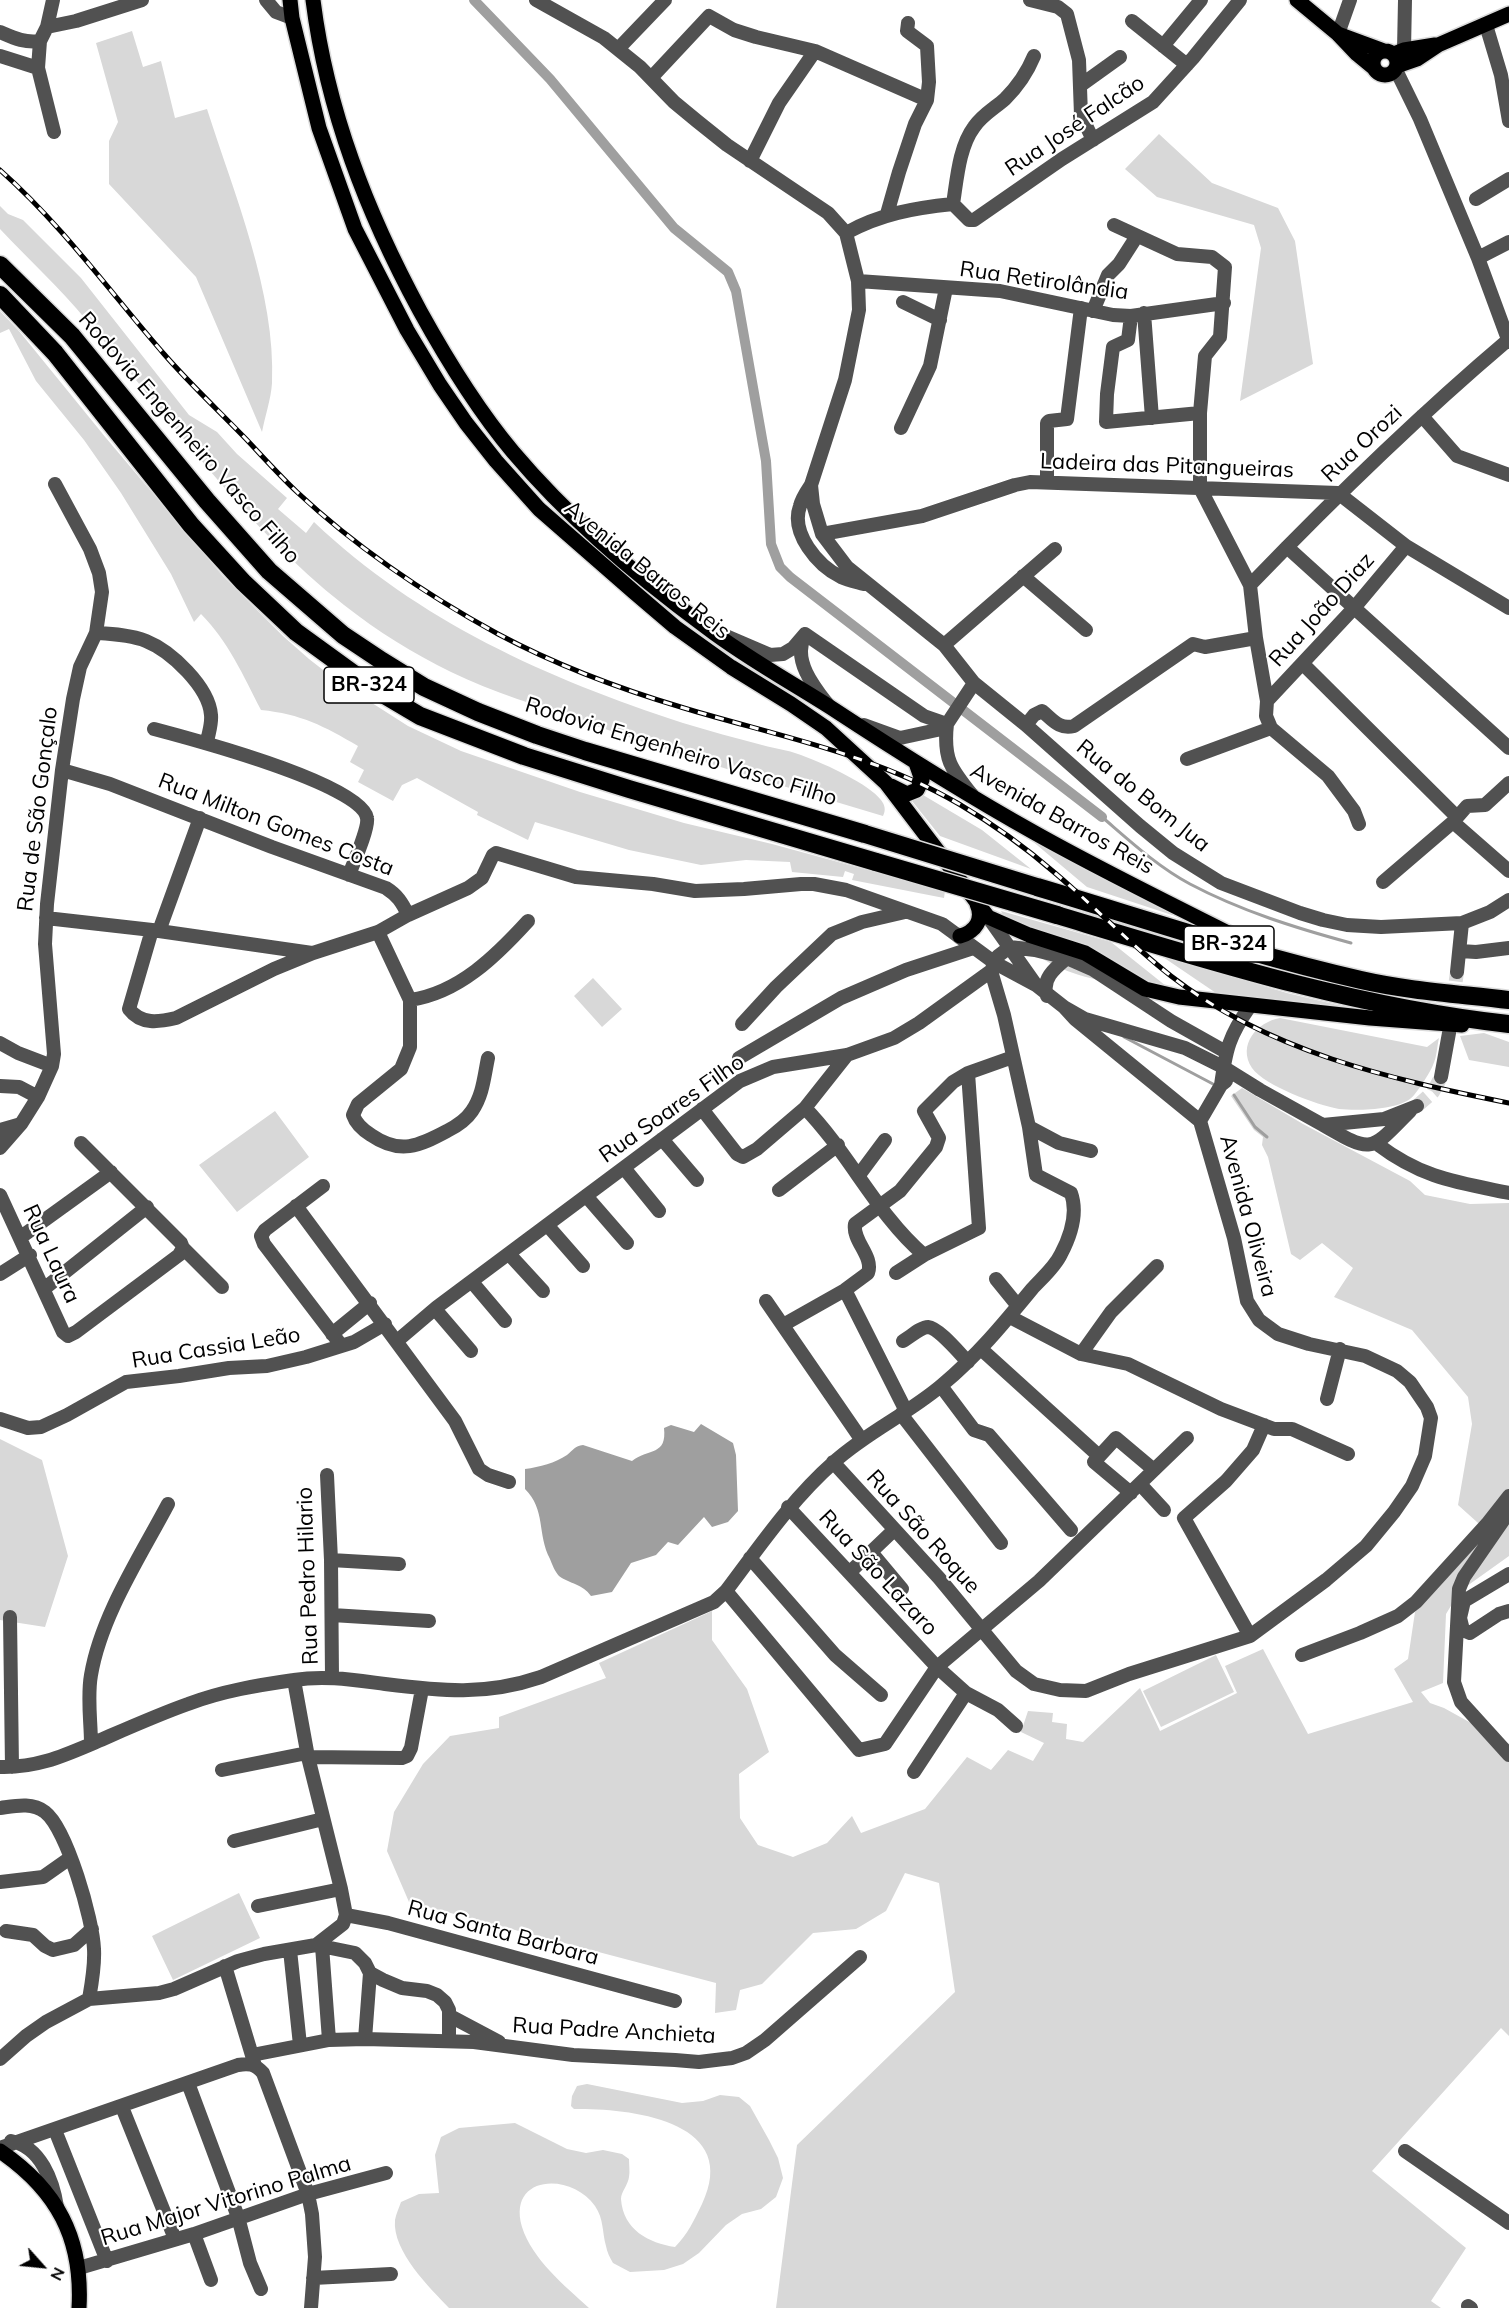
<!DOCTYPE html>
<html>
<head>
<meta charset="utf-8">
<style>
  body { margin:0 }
  #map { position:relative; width:1509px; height:2308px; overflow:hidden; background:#fff; font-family:Mulish,sans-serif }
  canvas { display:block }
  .north { position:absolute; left:12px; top:2236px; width:60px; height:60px; -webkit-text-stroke:4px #fff; paint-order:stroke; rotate:117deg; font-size:16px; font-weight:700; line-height:24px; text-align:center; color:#000 }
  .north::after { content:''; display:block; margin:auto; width:21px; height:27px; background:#000; clip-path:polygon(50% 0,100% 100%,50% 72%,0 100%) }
</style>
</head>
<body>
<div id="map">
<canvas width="1509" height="2308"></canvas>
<div class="north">N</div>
</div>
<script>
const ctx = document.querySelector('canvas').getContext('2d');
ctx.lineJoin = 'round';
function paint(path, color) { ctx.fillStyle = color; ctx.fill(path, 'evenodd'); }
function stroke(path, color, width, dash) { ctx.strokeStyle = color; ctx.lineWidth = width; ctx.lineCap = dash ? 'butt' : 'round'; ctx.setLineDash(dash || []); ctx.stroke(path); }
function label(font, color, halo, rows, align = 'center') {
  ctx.font = font + ' Mulish,sans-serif'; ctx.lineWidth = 4.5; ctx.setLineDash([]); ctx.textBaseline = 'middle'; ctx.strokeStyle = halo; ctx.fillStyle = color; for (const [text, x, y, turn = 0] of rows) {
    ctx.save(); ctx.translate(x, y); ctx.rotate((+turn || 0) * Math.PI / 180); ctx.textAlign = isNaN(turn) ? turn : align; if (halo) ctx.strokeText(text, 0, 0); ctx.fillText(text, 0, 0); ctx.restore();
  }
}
paint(new Path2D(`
  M132,31l11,36 18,-6 14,57 32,-9c27,85 69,184 65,274 -1,16 -7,33 -10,49l-66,-155 -87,-93v-43l9,-19 -22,-79z
  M1159,134l53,49 66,25 17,33 18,123 -73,37 21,-153 -7,-23 -97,-28 -32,-28z
  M0,206l8,8 15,6 58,58 108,137 28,17 20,22 50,44 -9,11 28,24 8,-11c104,99 234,157 369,201 26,8 53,15 79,22 15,4 31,6 44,12 19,7 63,27 75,43 4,5 5,10 2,16 -100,-30 -200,-59 -298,-94 -43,-15 -93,-30 -134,-50 -37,-18 -74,-41 -107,-67 -100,-78 -174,-188 -257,-284 -27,-33 -58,-61 -87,-92z
  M0,311l19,20 87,107 116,137 61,61 26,23 27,21 72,46 53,25 119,41 104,31 88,21 173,47 -1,7 -92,-18 2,-6 -9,-3 -2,6 -51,-5 -2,-10 -44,-2 -45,5 -72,-15 -94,-28 -7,18 -51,-25 1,-3 -61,-34 -15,7 -9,16 -35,-19 6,-12 -14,-8 8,-16c-34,-20 -57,-32 -97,-36 -18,-35 -33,-69 -60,-96l-7,8 -23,-48 -50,-81 -37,-53 -48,-59 -27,-52 -9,4z
  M923,795l59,35 49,39 -91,-33 -28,-35z
  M1031,840l143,71 -2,4 -85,-28z
  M1001,911l110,31 60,48c-62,-6 -142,-13 -170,-79z
  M1160,955l127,38 55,13 -3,3 -123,-16z
  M593,978l29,31 -20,18 -28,-31z
  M1280,1018l147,29 12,-9c-2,8 -2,19 -6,27 -2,6 -17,30 -23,34 -15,11 -53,12 -71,10 -22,-4 -74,-23 -87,-41 -15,-23 5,-46 28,-50z
  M1484,1033l25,9v25l-40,-7 -9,-24z
  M1242,1088l61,36 107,57 15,14 45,9 39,-1v353l-49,35 -14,23 -3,69 -22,9 9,11 14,5 65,36v292l-8,-8 -129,143 94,77 -35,53 10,7h-665l21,-163 158,-153 -16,-109 -34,-10 -19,38 -30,18 -43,4 -51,51 -22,6 -4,20 -21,3 1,-30 -307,-81 -22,-51 7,-39 29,-48 27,-28 49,-8v-11l107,-39 -7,-15 113,-52v29l35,49 22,63 -30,22 1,44 18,27 35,12 34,-14 25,-27 9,17 64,-24 42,-52 24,13 17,-20 25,11 11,-18 -23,-11 7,-21 25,2 -1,9 15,2 -1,15 17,3 57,-54 20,43 77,-38 -12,-27 38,-17 45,85 105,-32 -19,-33 14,-10 7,-47 72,-81 -29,-26 14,-81 -4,-27 -56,-67 -78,-33 19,-29 -31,-25 -22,17 -9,-6 -23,-97 -6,-12 1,-8 -9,-7 -23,-34z
  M275,1111l34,46 -72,55 -38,-47z
  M0,1439l42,21 26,96 -23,71 -45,-7z
  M1216,1655l18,37 -73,35 -18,-36z
  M239,1893l21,45 -87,42 -21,-44z
  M587,2084l95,19 21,-2 17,-6 19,2 11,9 19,34 9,18 5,20 -7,19 -15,12 -19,5 -16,11 -27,28 -16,11 -19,6 -34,2 -17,-9c-3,-5 -6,-11 -7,-17 -4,-14 -2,-27 -11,-40 -24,-34 -88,-31 -73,21 10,32 43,59 67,81h-140c-19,-20 -57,-57 -54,-88 1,-6 4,-12 6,-18l18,-8 20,-1 -4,-38 6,-18 18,-9 56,-5 52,26 19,4 17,-3 19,4 7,5c0,6 1,13 0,18 -1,8 -8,15 -8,22 2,31 28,44 54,48 13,-13 19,-27 27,-43 40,-83 -71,-96 -128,-95l-3,-3 1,-10 5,-10z`), '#d8d8d8');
paint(new Path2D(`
  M701,1424l32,19 3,12 2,56 -10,11 -16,5 -8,-10 -26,28 -10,-3 -12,13 -25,8 -19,29 -21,4c-8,-12 -21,-12 -32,-20 -4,-4 -7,-12 -9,-17 -13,-25 -4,-49 -25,-70v-20c15,-2 30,-6 42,-14 6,-5 8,-9 16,-10l49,16c17,-13 35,-5 32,-33l7,-3 23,7z`), '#9f9f9f');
stroke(new Path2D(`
  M1102,817c28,24 56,50 88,67 51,27 106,44 161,59
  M1124,1037l89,47
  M1234,1095l21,32 12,10`), '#9f9f9f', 3);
stroke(new Path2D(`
  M474,0l76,79 124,149 54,44 8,19 30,170 5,83 9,23 10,10 312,240`), '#9f9f9f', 10);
stroke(new Path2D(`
  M1450,1023l7,-51
  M1417,1106l16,-14 8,-15`), '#d9d9d9', 14, [14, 7]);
const major = new Path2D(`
  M290,0l2,18 27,110 36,101 52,101 33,55 26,38 30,38 43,48 95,83 41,35 56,40 60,37 35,24 60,55 102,134 41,18 56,18 60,36 34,8 191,21 92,7
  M313,0c14,111 54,213 107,311 27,49 57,98 93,141 55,65 125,125 193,175 39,30 83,54 124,80 67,44 135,87 205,126 73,41 150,78 225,116
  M1297,0l41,34 19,20 17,14
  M1338,34l46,17
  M1373 63a12 12 0 1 1 24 0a12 12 0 1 1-24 0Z
  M1394,54l10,-4 31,-5
  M1397,66l20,-7 21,-14 71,-31
  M891,786l16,8 10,-4 5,-10 -6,-17
  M960,936c15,-4 24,-16 17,-32
  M0,2151c57,39 83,87 79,157`);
const highway = new Path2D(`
  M0,265l72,71 135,165 62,70 74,64 39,26 42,26 54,25 59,23 48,16 280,83
  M0,295l55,58 136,172 52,57 53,50 80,58 44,26 104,40 105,33 247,73
  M1037,887c108,32 214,68 324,93 48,11 99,14 148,20
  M1057,915c149,45 297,92 452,109`);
stroke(major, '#dbdbdb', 18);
stroke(highway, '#dbdbdb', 21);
stroke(new Path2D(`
  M53,0l-6,27 -7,14 -2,27 16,64
  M266,0l10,12 16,6
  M536,0l68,38 36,29 34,35 23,19 30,24 101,68 18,20 12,48 1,29 -14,70 -34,105 2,19 9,30 25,33 97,78 30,38 52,42 114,101 33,27 48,30 79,30 23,7 24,5 34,2 81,-4 28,-11 19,-12
  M1030,0l28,7 9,7 12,46 2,55 12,25
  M1132,21l55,44
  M1486,25l15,50 8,46
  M47,27l29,-6 66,-21
  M0,32c14,6 24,11 40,9
  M1338,34l12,-34
  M1163,46l38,-46
  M618,49l47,-49
  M1404,50l1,-50
  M0,56l38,12
  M1396,70l24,49 58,139 31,84
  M651,78l58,-62 25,14 22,7 59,14 112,49
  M1081,85l39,-28
  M750,161l29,-58 36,-52
  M1476,199l33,-20
  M953,204c4,-25 6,-57 21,-77 8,-12 21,-19 31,-28 13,-13 22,-26 29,-43
  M887,214l12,-42 16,-48 12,-24 2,-18 -2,-36 -20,-15 1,-8
  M1114,225l63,29 35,3 13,10 -5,70 -15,19 -5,57v75l50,97 6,53 11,63 -1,15 5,12 57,48 26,35 5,13
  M846,233c34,-19 68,-25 107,-29l16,16h5l88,-61 91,-57 40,-44 47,-58
  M1478,258l31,-16
  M858,281l142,10 113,24 18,1 93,-13
  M903,302l37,18
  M1093,311l15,-36 11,-11 18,-28
  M1144,313l8,105
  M1131,316l-3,24 -15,7 -6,47 -1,28 94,-9
  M1422,416l35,40 52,19
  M901,428l29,-62 16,-78
  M1047,482v-59l2,-2 18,-2 14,-111
  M811,485c-4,6 -9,13 -11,21 -10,27 18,60 41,71 7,3 16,5 23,7
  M1338,493l68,53 103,62
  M822,534l100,-18 93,-31 15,-3 308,11
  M1287,547l222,201
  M1023,576l63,54
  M1250,585c83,-86 167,-168 258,-245
  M96,633c16,1 35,2 50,8 25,10 63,46 65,74 1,10 -3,19 -4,28
  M721,634l49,21 13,-1 10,-6 12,-14
  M805,634l119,82 23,8
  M804,637c-11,24 10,50 24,68
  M944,645l111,-96
  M1303,664l154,153
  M1267,701l87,-93 52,-62
  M947,724c-4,35 4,45 25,71
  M864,725l36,13 37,-8 10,-6 27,-41
  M1026,725l8,-10 8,-4c10,8 17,19 32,15l119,-82 12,3 51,-9
  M154,729c34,9 208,55 213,89 2,10 -14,46 -18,57
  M1187,759l84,-31
  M62,770l48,14 162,63 114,41c11,7 16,14 22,27
  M1453,822l56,49
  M1383,882l70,-60 14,-16 18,-1 24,-22
  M988,917l48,68 28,22 21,12 100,29 38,19 37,23 63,35 61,-6 33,-13
  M46,918l106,12 160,23
  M152,930l-23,79c12,16 30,13 47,9l98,-49 39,-16 65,-21 30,-17 60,-27 14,-10 11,-23 3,-2 80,24 77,7 42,7 49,-2 57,-5h13l32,6 96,34 53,39 41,22
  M159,931l41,-113
  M378,932l32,68v47l-9,22 -43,35 -5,11c3,9 10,15 18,20 29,20 48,11 76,-4 10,-5 19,-11 25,-20 11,-16 12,-34 16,-53
  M1460,951l16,1 33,-4
  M1457,972l5,-49
  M1047,996c-6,-17 8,-28 20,-38
  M410,1000c49,-7 86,-44 118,-79
  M742,1024l34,-37 56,-53 30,-12 43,-10
  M0,1043l18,10 34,13
  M739,1058l102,-60 65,-28 67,-22
  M1441,1077l8,-44
  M1221,1085c5,-36 8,-49 29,-79
  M0,1086l19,1 19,10
  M805,1108c44,45 72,107 119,147
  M702,1109l35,45 6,3 14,-8 48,-41 42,-53
  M1200,1121l21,-36 5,-4
  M1323,1125c50,29 47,27 87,-14
  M1029,1127l30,16 32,8
  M0,1130l21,-6 17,-27 14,-31 2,-12 -9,-110 2,-40 15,-134 11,-71 7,-32 16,-34 6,-41 -3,-19 -9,-24 -35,-65
  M662,1139l35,41
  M81,1143l100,100 2,5 39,39
  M1377,1144c45,34 78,38 132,49
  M0,1148l21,-24
  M624,1168l35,43
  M859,1175l26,-35
  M323,1186l-58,44 -4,6 3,8 77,101
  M779,1190l59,-45
  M0,1195l63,137 5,4 8,-4 103,-77 4,-7
  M587,1197l40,46
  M296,1206l159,215 24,48 9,6 21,7
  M548,1226l35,40
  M21,1237l90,-65
  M509,1254l34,37
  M896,1273l28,-18 55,-27 -11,-155
  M0,1274l30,-19
  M996,1279l22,27
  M472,1282l33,39
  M45,1288l102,-81
  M845,1290l61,121
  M766,1301l95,138
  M435,1309l36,42
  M1010,1317l71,37 47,10 93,45 53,20h18l56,25
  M783,1325l62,-35 23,-17c6,-17 -16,-32 -13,-49l45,-33 36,-44 3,-9 -15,-27 29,-29 15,-9 45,-16
  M332,1334l38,-31
  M397,1341l40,-34 303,-226 33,-14 74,-12 47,-17 25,-15 72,-52 7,-15 12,-9 25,3 32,8 25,11 79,52 55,31
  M903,1341c7,-4 18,-14 25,-14 11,1 32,27 40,35
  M981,1349l118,107
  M1081,1354l30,-42 46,-46
  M941,1386l33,44 15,5 82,95
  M1327,1399l13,-50
  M901,1414l100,129
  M0,1419l28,9 13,-1 26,-12 59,-33 53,-6 50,-8 38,-2 39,-9 48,-15 31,-18
  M833,1462l106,116 77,93 18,13 26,6 26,1 43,-17 121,-38 76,-56 40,-34 28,-34 18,-26 13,-30 6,-38 -4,-11 -17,-25 -13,-11 -32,-15 -56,-12 -31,-10 -19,-14 -12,-19 -13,-63 -34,-117 -125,-102 -11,-12
  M327,1475l4,85 1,117
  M1140,1484l24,26
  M1131,1493l-37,-31 22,-24 38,32
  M788,1507l149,160 29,26 32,17 18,16
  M1509,1512l-45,65 -5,12 -5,93 7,20 48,53
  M871,1552l31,37
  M750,1558l85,97 46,40
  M331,1560l68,4
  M850,1572l44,-42
  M1509,1574l-45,27 -4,17 3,12 7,3 29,-19 10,-3
  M726,1591l133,159 26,-6 52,-77 102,-86 148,-143
  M332,1615l97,6
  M10,1617l2,150
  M1250,1636l-66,-118 42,-37 27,-31 11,-25
  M1302,1655l58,-22 38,-17 18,-14 71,-78 22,-28
  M294,1680l14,77 33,132 5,26 42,8 287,78
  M91,1744c0,-22 -4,-47 0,-69 10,-59 49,-118 77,-171
  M308,1757l94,1 5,-2 4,-8 11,-59
  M0,1767c37,1 63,-11 96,-25 30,-13 61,-27 92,-38 34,-13 71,-19 106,-24 31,-5 60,0 91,4 57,7 100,12 156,-7l173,-75 12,-11c34,-45 65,-91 108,-129 33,-30 74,-48 108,-77 34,-28 62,-62 90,-96 10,-11 23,-22 29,-35 10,-19 17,-41 10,-61l-35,-18 -7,-48 -25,-112 -13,-44
  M222,1770l85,-17
  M914,1772l52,-79
  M0,1808c15,-2 32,-6 45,4 22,17 48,108 49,137 1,17 -2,33 -5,50
  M234,1841l89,-22
  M0,1882l43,-5 27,-19
  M258,1906l83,-17
  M6,1931l27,4 12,11 8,4 21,-5 18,-16
  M316,1945l27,-21 3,-9
  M322,1946l7,94
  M290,1950l10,95
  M225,1966l29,96
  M450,2016l49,26
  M365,2039l5,-66
  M252,2055l77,-15 36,-1 109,3 99,13 102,5 24,2 33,-4 14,-5 19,-13 95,-83
  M0,2059l26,-23 20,-14 43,-23 70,-6 15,-4 64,-28 26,-7 52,-9 39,8 10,10 5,10 13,7 19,8 25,3 10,4 8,7 4,8v31
  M188,2083l50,134 12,46 11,26
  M122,2107l53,132
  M55,2130l52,131
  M11,2141c30,6 42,40 46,66
  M0,2148l238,-83c11,-2 17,-1 25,8l45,121 4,20 3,43 -4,51
  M1405,2151l104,72
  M194,2234l17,46
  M79,2268l115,-34 114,-40 78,-21
  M313,2278l78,-4
  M1468,2306l3,2`), '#515151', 14);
stroke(major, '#000', 15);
stroke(highway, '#000', 18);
const rail = new Path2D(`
  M0,170c62,55 110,122 164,184 26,30 55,57 82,85 17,18 33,36 51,53 60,56 128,102 201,142 58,31 122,55 186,74 93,28 190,46 275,96 34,20 66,43 96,69 39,33 75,71 116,103 98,76 219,103 338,127`);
stroke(rail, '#000', 5);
stroke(rail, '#fff', 3, [9]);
const highwayBridge = new Path2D(`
  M865,834l172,53
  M876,862l181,53`);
stroke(highwayBridge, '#dbdbdb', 21, []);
stroke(highwayBridge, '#000', 18);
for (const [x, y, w] of [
  [369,685,90],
  [1229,944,90]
]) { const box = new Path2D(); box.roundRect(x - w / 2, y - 18, w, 36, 4.5); ctx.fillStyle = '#fff'; ctx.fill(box); stroke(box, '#000', 1.5); }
label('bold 21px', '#000', null, [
  ["BR-324",369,685],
  ["BR-324",1229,944]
]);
label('22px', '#000', '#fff', [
  ["Rua José Falcão",1075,126,-34],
  ["Rua Retirolândia",1044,281,8],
  ["Rodovia Engenheiro Vasco Filho",189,438,49],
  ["Rua Orozi",1362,444,-43],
  ["Ladeira das Pitangueiras",1167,466,2],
  ["Avenida Barros Reis",647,570,39],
  ["Rua João Diaz",1322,610,-48],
  ["Rodovia Engenheiro Vasco Filho",681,752,17],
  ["Rua do Bom Jua",1143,796,39],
  ["Rua de São Gonçalo",38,809,-83],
  ["Avenida Barros Reis",1062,819,29],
  ["Rua Milton Gomes Costa",276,825,21],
  ["Rua Soares Filho",672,1109,-35],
  ["Avenida Oliveira",1248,1216,75],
  ["Rua Laura",51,1254,65],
  ["Rua Cassia Leão",216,1348,-9],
  ["Rua São Roque",923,1532,48],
  ["Rua São Lazaro",878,1573,47],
  ["Rua Pedro Hilario",308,1576,-92],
  ["Rua Santa Barbara",503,1933,15],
  ["Rua Padre Anchieta",614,2031,3],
  ["Rua Major Vitorino Palma",226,2201,-17]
]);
</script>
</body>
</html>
